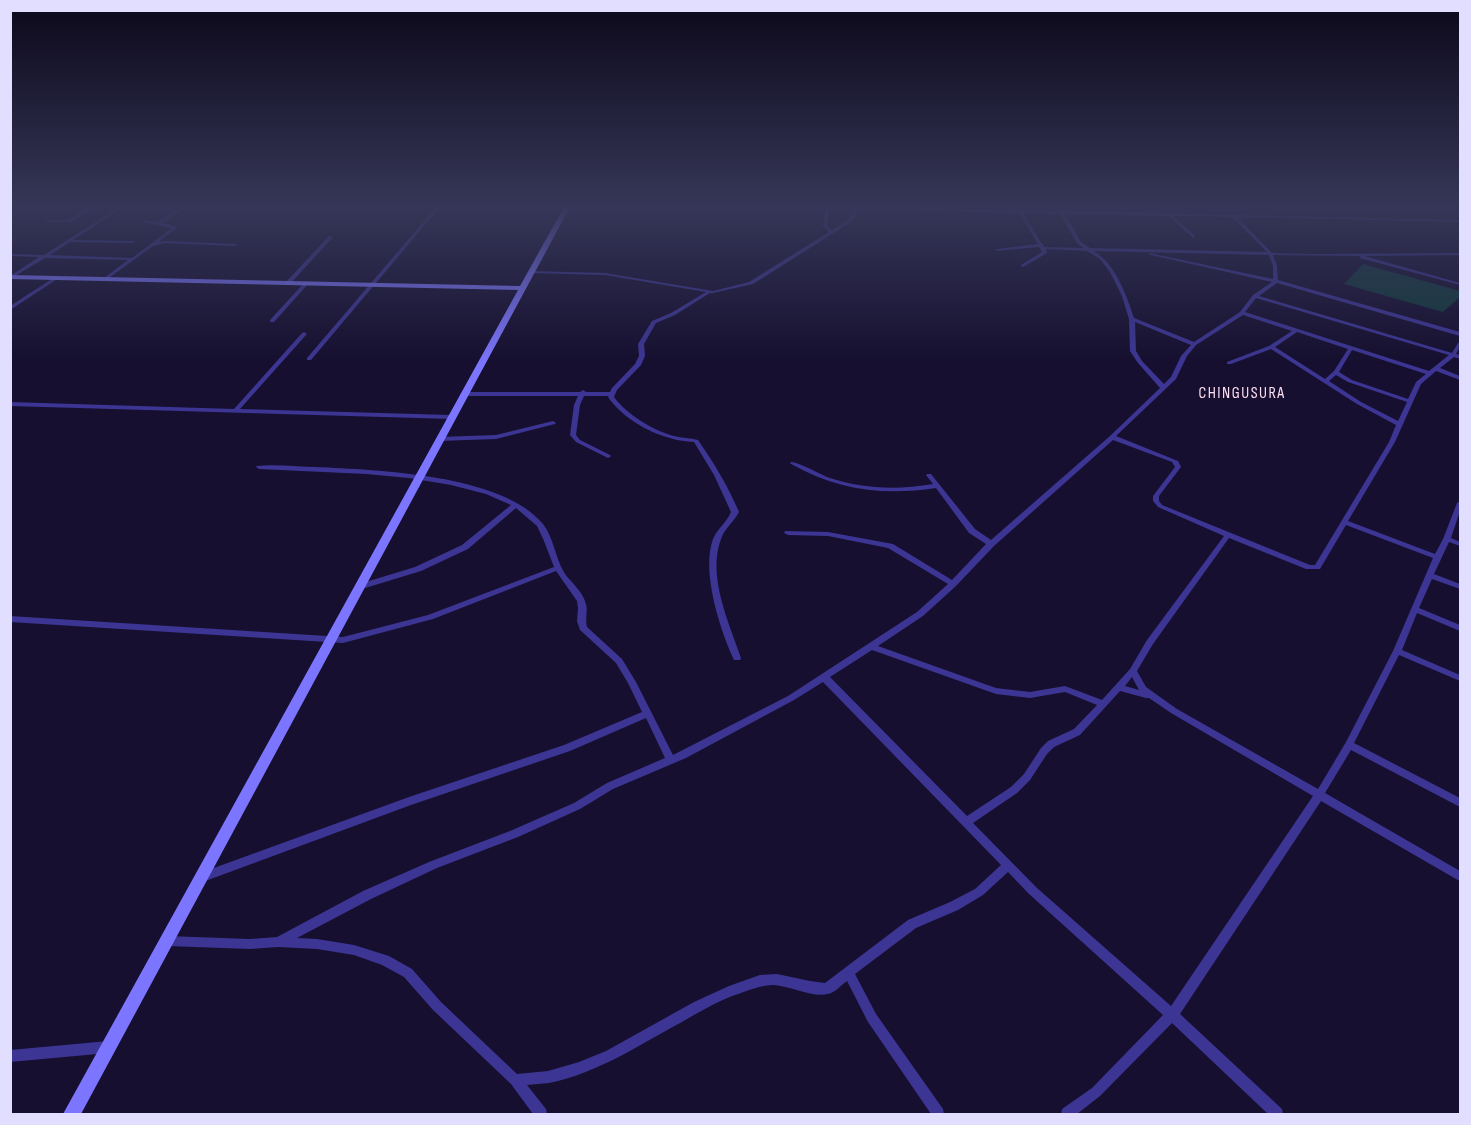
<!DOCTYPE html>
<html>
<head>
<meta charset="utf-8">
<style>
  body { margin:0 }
  #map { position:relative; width:1471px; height:1125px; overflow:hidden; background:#160f2f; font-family:"Sofia Sans Condensed",sans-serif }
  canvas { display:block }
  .frame { position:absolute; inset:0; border:12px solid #e2deff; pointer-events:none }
</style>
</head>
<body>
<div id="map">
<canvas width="1471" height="1125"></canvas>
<div class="frame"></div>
</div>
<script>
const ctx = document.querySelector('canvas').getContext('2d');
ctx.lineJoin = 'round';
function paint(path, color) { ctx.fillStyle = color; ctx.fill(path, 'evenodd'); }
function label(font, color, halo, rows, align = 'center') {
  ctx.font = font + ' "Sofia Sans Condensed",sans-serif'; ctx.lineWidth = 6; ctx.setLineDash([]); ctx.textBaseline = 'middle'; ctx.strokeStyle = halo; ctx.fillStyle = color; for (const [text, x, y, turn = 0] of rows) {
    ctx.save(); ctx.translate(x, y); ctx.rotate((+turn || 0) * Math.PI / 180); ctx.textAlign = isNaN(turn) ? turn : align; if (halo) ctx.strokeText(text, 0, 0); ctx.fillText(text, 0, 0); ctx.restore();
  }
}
paint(new Path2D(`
  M1363,264l97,27v6l-17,15 -99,-28z`), '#113a3a');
paint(new Path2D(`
  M89,207h5l-23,15h-24l-2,-1 2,-1h21z
  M119,207h5l-51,33 59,1h2v2l-64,-1 -20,13 82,3 40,-30 -29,-6v-2l15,2 23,-15h5l-23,16 15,4 -20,15 7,-1 70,3 2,1 -2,1 -70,-3 -12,3 -47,34h-2v-2l24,-18 -83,-2 -35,21v-3l29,-19 -29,-1v-2l34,1z
  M436,207h4l-129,153h-4v-2z
  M814,207h59l186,4 -1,-2 2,-1 3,3 397,9v2l-223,-5 35,36 41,1 147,-1v2l-96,1 96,27v2l-100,-27v-2l-87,-1 4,11 1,14 182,52v4l-183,-53 -18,13 193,57 6,-10 2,-1v5l-4,7 4,1v4l-6,-2 -14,11 20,8v4l-24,-9 -15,13 -26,58 -47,79 87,33 8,-15 14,-36 3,-2v10l-9,27 9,4v4l-11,-4 -15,32 26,10v5l-28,-10 -13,29 41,17v6l-43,-18 -15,37 58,25v6l-61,-26 -45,88 106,55v9l-109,-57 -26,43 135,78v10l-4,-2 -135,-78 -141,213 102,95 1,5h-15l-96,-91 -72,73 -23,18h-16l1,-5 30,-21 71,-73 -134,-121 -21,-22 -25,23 -25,15 -42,18 -61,46 21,40 67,95 1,5h-13l-63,-92 -21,-41c-6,4 -12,12 -19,13 -14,4 -38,-8 -54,-9 -13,0 -27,6 -39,10 -19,7 -36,17 -53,27 -43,23 -84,51 -133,61 -7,1 -15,1 -22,2l19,24 1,5h-14l-22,-30 -78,-74 -29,-33 -22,-12 -28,-10 -37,-6 -39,-2 -28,2 -83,-3 -4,-1 -2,-4 2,-4 4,-1 83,3 27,-2 86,-46 66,-29 81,-31 64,-28 33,-20 58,-25 -19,-40 -76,33 -159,54 -211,78 -4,-2 -1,-3 1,-3 4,-2 209,-76 155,-52 78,-33 -14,-29 -12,-20 -36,-33 -3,-9 1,-13 -1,-7 -21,-30 -123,48 -90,24 -333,-21v-6l333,21 85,-22 126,-48 -10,-26 -7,-15 -21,-18 -48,41 -47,22 -59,18h-6l-1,-2 1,-2 59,-18 47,-22 49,-40 -25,-11 -35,-9 -42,-7 -43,-4 -107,-5 -3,-2 1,-1c19,-2 40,1 59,1 61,3 186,7 227,57 11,14 12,34 22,50 7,9 18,18 21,30 2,7 -1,15 1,23l35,32 14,23 37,73 115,-59 129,-84 31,-28 -60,-36 -60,-12 -40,-1 -4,-2 1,-2 43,1 65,12 59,36 34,-36 -17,-11 -33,-45c-53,8 -99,2 -145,-24l-1,-1 1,-1c8,0 28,12 39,16 33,11 68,12 103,6l-7,-9 1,-1h4l44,55 16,11 119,-104 50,-48 -22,-25 -8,-12 -1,-32 -7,-23 -12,-24 -10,-13 -13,-8 -41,-2 1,4 -24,14 -2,-1v-1l21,-13 -3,-5 -44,4v-1l2,-1 41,-5 -19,-31 -162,-4 -1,7 -5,6 -98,62 -40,9h-3l-35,22 -19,8 -12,21 1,12 -4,9 -24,25 -3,7c12,17 40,34 60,39 8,2 16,2 24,4 16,23 30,46 41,72 -5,10 -15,17 -18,27 -14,37 8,84 20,119l-1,2h-6c-14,-30 -33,-89 -21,-121 4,-10 14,-17 18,-27l-17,-37 -20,-33c-8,-1 -16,-1 -24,-4 -23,-6 -48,-21 -62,-41l1,-1h-25l-4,9 -4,30 4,5 30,15 1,1 -1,1 -2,1 -32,-16 -6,-7 4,-30 4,-9h-115l-3,-2 3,-2h117l3,-2 3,2h24l2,-4 23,-24 4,-8 -1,-12 14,-23 19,-8 35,-21 -101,-17 -74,-2 -2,-1v-1l76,2 108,18 36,-9 80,-50 -6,-6 2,-18h-9zM829,209h24c-2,11 -12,15 -21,21l-5,-4zM1023,213l37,1 17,29 6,5 -39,-1v-2l-2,-1zM1065,214l104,2 24,22 2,-1v-1l-22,-20 59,1 35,35 -177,-4 -9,-6zM1094,251l175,4 4,11v13l-124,-26v2h2l121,27 -19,13 -13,17 -46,30 -60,-24c-8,-24 -18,-53 -40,-67zM1256,298l193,57 -20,16 -184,-59zM1243,315l49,16 -23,15 -42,16v2h4l40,-15 86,55 39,21 -7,17 -74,123h-5l-79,-32 -69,-28 -3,-4v-5l22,-29 -3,-6 -62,-25 60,-57 11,-23 9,-11zM1135,322l56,23 -10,11 -10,21 -7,7 -22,-23 -6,-10zM1297,332l51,17 -14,22 -9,8 -50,-32zM1352,350l74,24 -10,8 -8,17 -56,-19 -13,-8zM1336,375l12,7 59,20 -9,19 -37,-19 -32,-21zM1113,440l59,22 3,5 -22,29v5l5,6 66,29 -77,104 -17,29 -28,31 -37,-14 -35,6 -34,-4 -118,-42 45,-30 33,-30 38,-40zM1346,525l87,33 -40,93 -47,91 -28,47 -141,-80 -31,-22 -9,-16 16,-27 76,-106 77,31h14zM872,650l124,44 34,4 35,-6 32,13 -23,24 -26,12 -7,7 -17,26 -13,13 -44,29 -137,-139zM1132,677l7,13 -14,-4zM823,682l178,183 -26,24 -25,13 -42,18 -83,63 -15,-2 -33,-7 -17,1 -31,11 -35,16 -88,49 -27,11 -31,9 -31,3 -76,-72 -29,-33 -23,-13 -35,-11 -37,-6 -20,-1 74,-39 66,-31 81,-31 62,-28 33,-20 73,-31 108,-58zM1120,691l26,7h3l22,15 142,83 -142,210 -134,-118 -64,-65 44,-30 13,-13 17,-26 7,-7 26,-12z
  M329,236l4,1 -44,48h-4v-2z
  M55,277l4,1 -49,32v-4z
  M304,283l4,1 -34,38h-4v-2z
  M304,332l3,2 -1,1 -66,74 211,6 3,2 -3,2 -441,-13v-4l224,7 68,-76z
  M553,421l3,2 -1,1 -59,15 -57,2 -3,-2 3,-2 57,-2z
  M108,1041l4,2 2,4 -2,4 -4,2 -98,9v-12z`), '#3c3593');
paint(new Path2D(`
  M564,207h6l-489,907h-18l455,-824 -508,-11v-4l510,11z`), '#7c75ff');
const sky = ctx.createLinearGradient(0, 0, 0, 364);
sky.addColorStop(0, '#0c081a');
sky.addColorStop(0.57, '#363758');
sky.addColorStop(1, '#36375800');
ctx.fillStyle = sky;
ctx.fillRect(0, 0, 1471, 364);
ctx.letterSpacing = '1.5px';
label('16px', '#ffe0f3', '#160f2f', [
  ["CHINGUSURA",1242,394]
]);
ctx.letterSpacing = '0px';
</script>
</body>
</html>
